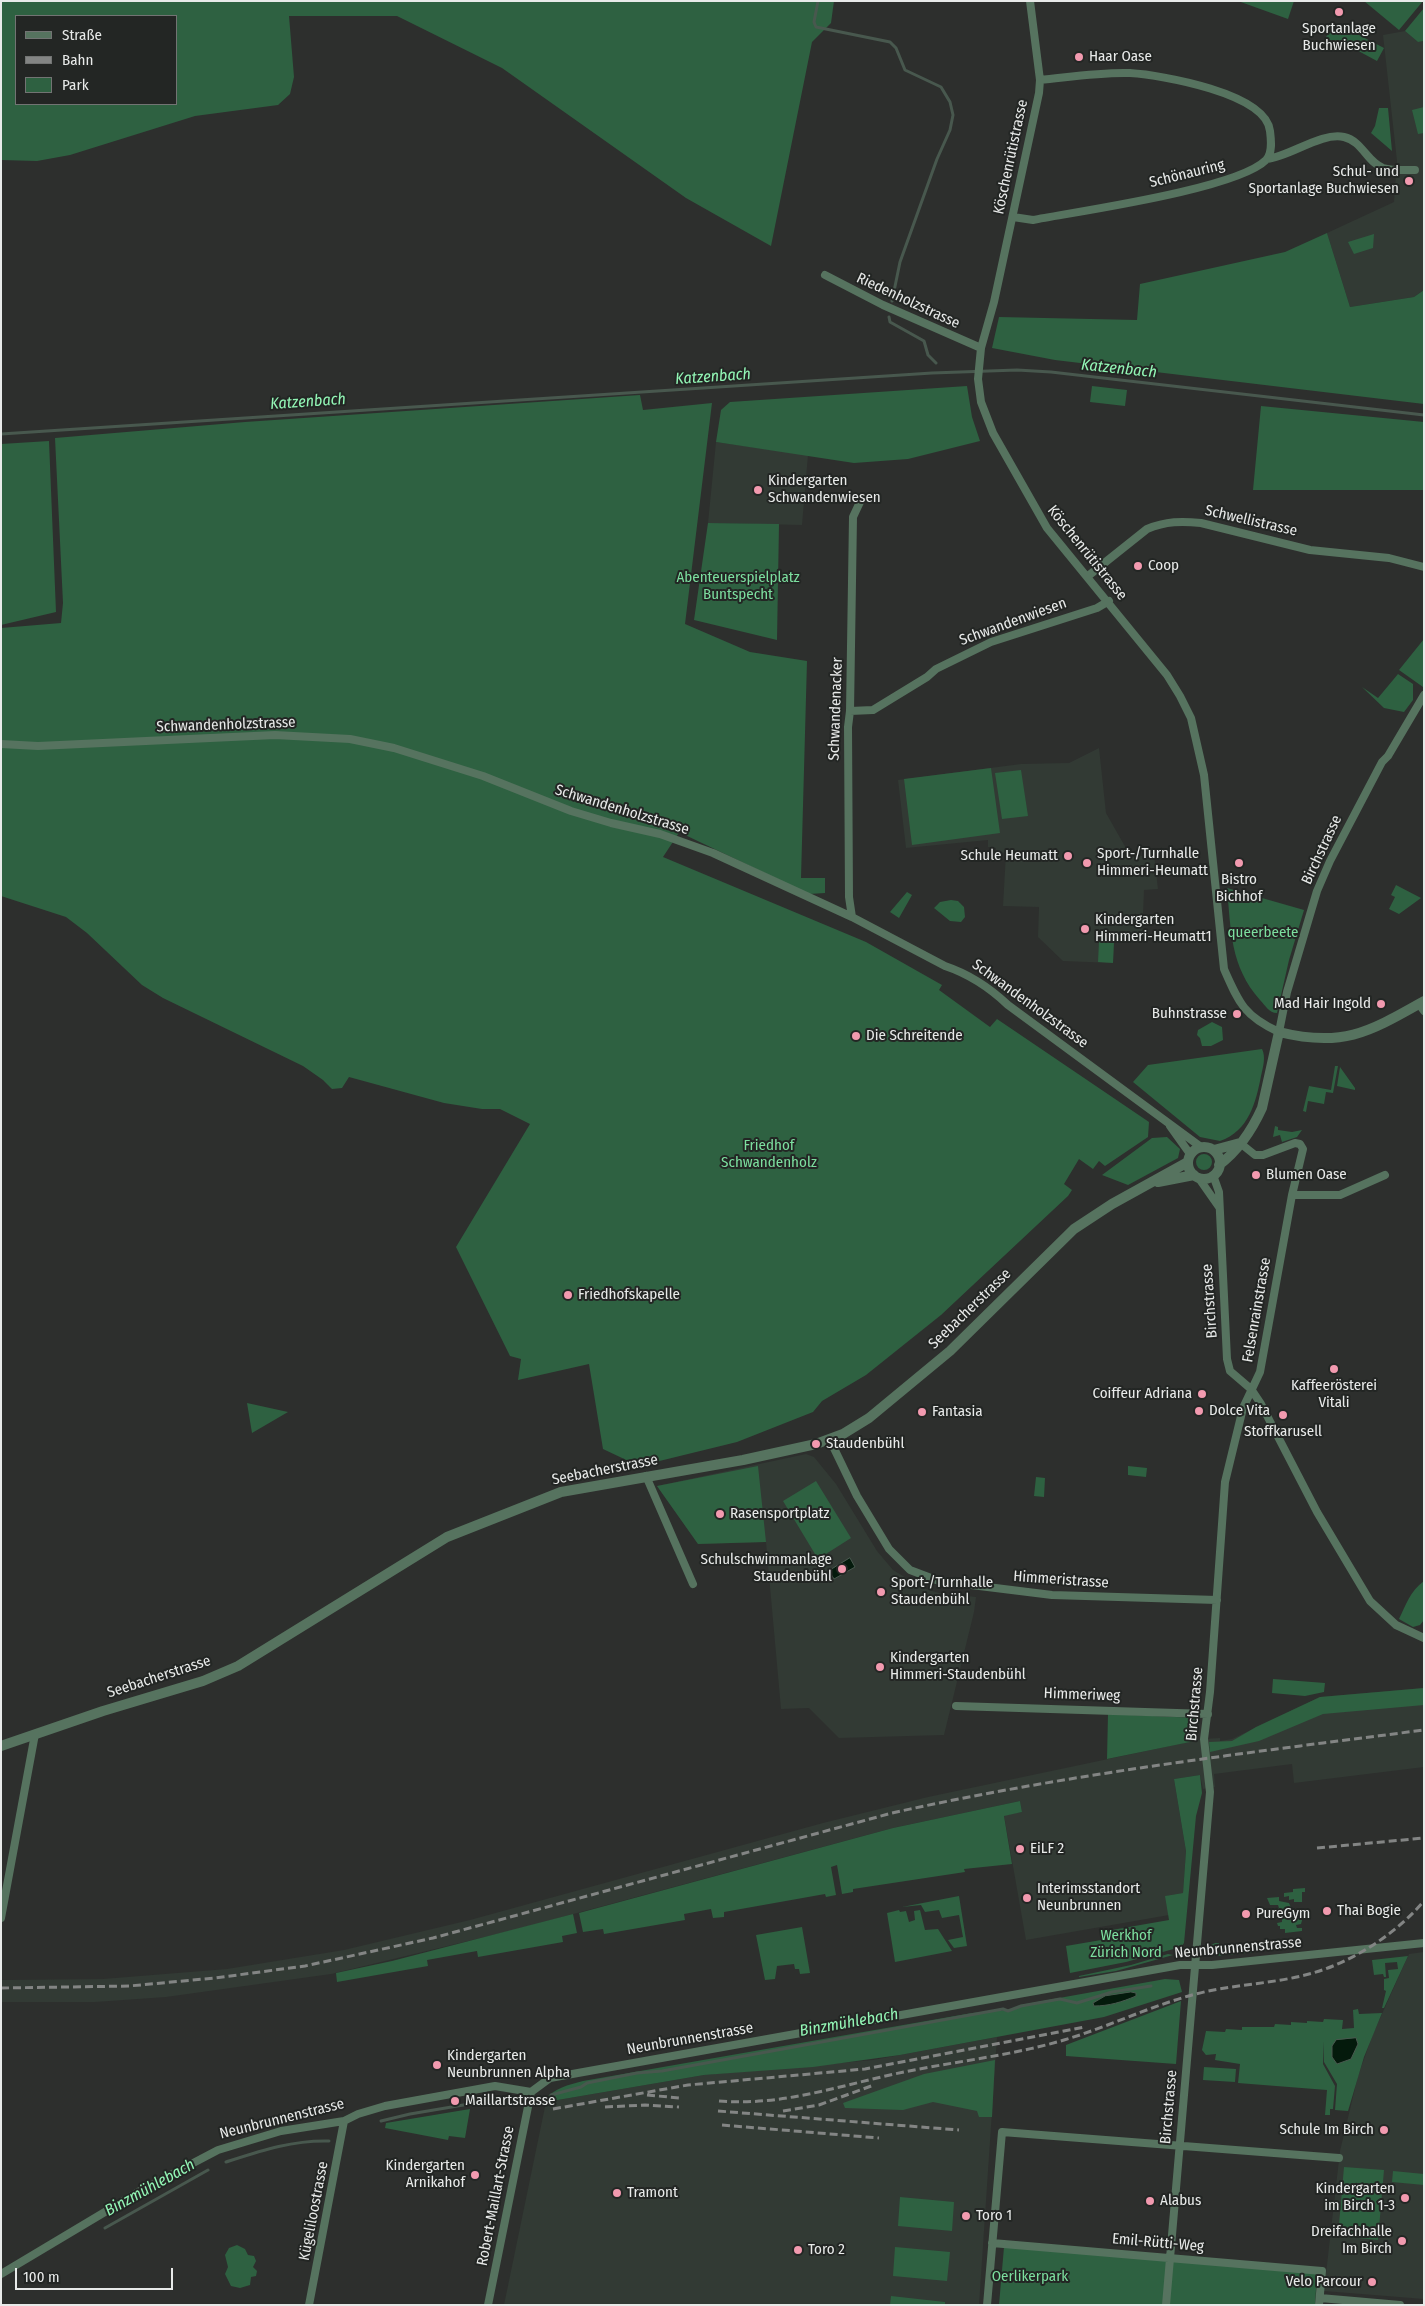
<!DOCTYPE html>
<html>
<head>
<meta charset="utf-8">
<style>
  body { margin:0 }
  #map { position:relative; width:1425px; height:2306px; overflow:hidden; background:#2d2f2d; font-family:"Fira Sans Condensed",sans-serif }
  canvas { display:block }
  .frame { position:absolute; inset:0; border:2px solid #e8eae9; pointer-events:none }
  .legend { position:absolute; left:15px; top:15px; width:162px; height:90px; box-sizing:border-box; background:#232624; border:1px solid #727473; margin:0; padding:6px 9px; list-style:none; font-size:15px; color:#e8eae9 }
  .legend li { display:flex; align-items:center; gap:10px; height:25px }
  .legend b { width:25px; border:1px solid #727473 }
  .scale { position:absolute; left:15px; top:2268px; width:158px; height:22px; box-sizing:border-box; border:2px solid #e8eae9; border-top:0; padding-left:6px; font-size:15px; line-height:18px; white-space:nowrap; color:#e8eae9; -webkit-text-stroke:4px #232624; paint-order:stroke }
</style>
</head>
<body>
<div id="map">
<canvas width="1425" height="2306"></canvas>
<div class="frame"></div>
<ul class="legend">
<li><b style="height:6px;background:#56735f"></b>Straße</li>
<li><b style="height:6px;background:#838584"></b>Bahn</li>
<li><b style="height:14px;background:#2e6141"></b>Park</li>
</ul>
<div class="scale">100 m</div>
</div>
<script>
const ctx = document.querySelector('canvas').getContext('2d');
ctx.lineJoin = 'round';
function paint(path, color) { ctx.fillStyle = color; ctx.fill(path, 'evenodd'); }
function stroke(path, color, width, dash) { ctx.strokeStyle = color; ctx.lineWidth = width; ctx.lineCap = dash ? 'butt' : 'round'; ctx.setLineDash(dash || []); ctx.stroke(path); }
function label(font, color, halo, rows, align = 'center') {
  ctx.font = font + ' "Fira Sans Condensed",sans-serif'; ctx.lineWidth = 4; ctx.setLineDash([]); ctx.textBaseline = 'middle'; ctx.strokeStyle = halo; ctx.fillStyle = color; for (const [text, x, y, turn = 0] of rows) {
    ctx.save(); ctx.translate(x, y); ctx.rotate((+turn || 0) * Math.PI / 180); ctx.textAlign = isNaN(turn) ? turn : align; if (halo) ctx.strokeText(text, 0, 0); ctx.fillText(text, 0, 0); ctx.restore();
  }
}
paint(new Path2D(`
  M1405,31l13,11 6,-1v249l-10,7 -64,10 -23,-74 67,-31 3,-41 -14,-126z
  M716,442l92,13 -6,70 -94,-2z
  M1099,748l7,65 25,44 23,-2 4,34 -14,1 -2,50 -28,-1 -1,24 -50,-2 -25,-24 1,-30 -36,-1 3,-53 -10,-1v-4l-8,-1v-7l-82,8 -8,-68 123,-16 48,-1z
  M806,1454l8,3 22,27 41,67 16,19 30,18 16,5 37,4 -2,15 -30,123 -105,3 -30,-30 -28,1 -15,-167 -68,2 -41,-58z
  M1424,1688v79l-130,16 -2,-19 -78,10 1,13 -12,2 -3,-14 -26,4 12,72 -3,42 -17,3 3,19 -143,25 -22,-125 18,-3 -2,-11 -127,27 -379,102 -183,44 -165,23 -71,5h-94v-22l102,-1 124,-10 117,-19 126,-30 353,-97 105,-26 275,-58 17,-1v3l12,-2 88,-42z
  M1424,1952v347l-100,-8 16,-140 18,-75 15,-42 36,-80z
  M997,2037l-18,268h-475l42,-203 158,-27 169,-15z`), '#323a34');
paint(new Path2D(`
  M1,1h833l-3,22 -19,19 -41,204 -85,-48 -184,-130 -105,-52h-108l5,61 -4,17 -12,11 -83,11 -125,39 -33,6 -36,-1zM16,16h160v88h-160z
  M1238,1h56l-6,18z
  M1364,1h59l-24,29z
  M1424,8v33l-6,1 -13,-11z
  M1330,32l29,3 25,13 -7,13 -26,-14 -4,2 -9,-3 -12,-9z
  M1424,107v26l-6,1 -6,-24z
  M1379,108h9l4,43 -21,-18 4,-7z
  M1327,233l23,74 64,-10 10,-7v114l-369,-44 -63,-12 7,-31 138,3 3,-36 145,-32z
  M1374,234l-1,14 -19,6 -6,-12z
  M967,386l5,31 8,24 -72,18 -54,4 -138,-21 5,-32 9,-8z
  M1092,386l35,4 -2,16 -35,-4z
  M640,395l3,15 69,-7 -27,221 65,28 57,9 -6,217h24v15l-16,1 -126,-60 3,-12 -23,35 203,85 76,43 -3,5 51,37 7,-8 152,103 -1,15 -43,29 -6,-5 -6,8 -14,-10 -15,25 8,6 -4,6 -127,119 -75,60 -44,26 -9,11 -76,30 -98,24 -36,-17 -14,-85 -71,16 3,-21 -11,-3 -54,-109 74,-123 -30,-15h-18l-38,-6 -95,-26 -7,11 -10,1 -9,-9 -20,-14 -140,-68 -21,-13 -55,-52 -21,-16 -65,-21v-268l60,-5 2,-20 -8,-165 190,-16z
  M1261,406l163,16v68h-171z
  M49,441l7,171 -55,13v-181z
  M708,523l71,1 -2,116 -83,-20z
  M1424,639v47l-1,1 -24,-17z
  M1398,674l15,10v16l-9,12 -20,-4 -22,-21 16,11z
  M991,768l9,65 -88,12 -8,-66z
  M1021,770l7,46 -26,3 -7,-46z
  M1396,885l25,13 -22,16 -10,-5 6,-12 -4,-2z
  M1227,888l77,22 -15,50 -12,53c-8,0 -12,-8 -17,-13 -30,-34 -29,-70 -33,-112z
  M907,892l5,3 -13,23 -9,-6z
  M951,900l7,1 6,6 1,10 -4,5 -11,-1 -16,-13 6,-6z
  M1099,942h15l-1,21 -15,-1z
  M1212,1022l10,5 1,13 -12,6h-9l-2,-8 -3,-3 1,-5z
  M1262,1049c4,8 1,18 -1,27 -5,26 -12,55 -41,65l-20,-4 -67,-55 15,-17z
  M1335,1066h3l-5,27 -7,-1 -2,12 -16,-3 -2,11 -3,-1 6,-25 22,4z
  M1340,1067l15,21v2l-18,-4z
  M1275,1126l3,1v3l14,2 10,-2 -5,7 -15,5 -2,-7 -7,2z
  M1167,1137l13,12 -2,9 -50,27 -26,-10 50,-37z
  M1196 1162a8 8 0 1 1 16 0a8 8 0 1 1-16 0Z
  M247,1403l41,9 -36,21z
  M758,1466l8,76 -68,2 -41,-58z
  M1128,1466l19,2 -1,9 -18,-2z
  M1036,1477l9,1 -1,19 -10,-1z
  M816,1481l35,57 -33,21 -35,-58z
  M1424,1581v39l-4,5 -7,2 -14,-8c7,-14 11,-28 25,-38z
  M1273,1679l52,4 -1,9 -19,4 -33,-3z
  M1424,1688v17l-101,9 -64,27 -49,11 -1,-10 23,-1 24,-14 64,-30z
  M1108,1714l90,4 -3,23 -88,18z
  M1200,1775l2,18 -6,23 -12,127 -3,4 -55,15 -56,11 -4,-27 41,-7 -1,-8 63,-11 -4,-24 18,-3 3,-42 -12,-72z
  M1020,1801l2,11 -18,4 8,48 -48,5 1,3 -112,17v3l-11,2 -5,-29 -6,2 5,28 -10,2 -1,-3 -101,18v5l-11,1 -2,-9 -27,5 1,6 -81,14 -1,-5 -20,3 -4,-19 314,-85z
  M1305,1888v4h-3v10h-8v-3l-5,1v-4l-5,1v-4l9,-1v-3z
  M959,1896l8,50 -13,2 -6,-8 15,-3 -4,-22 -17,3 -3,-8 -14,2 -4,-7 -19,2z
  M1279,1897v4l10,2 3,7 -9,1v4l-16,1 1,-7 11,-1 -1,-3h-8l-3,-7z
  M899,1910l1,2 6,-1 3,11 6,-2 -1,-9 6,-1 5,20 13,-1 14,22 -57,11 -8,-49z
  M573,1914l4,19 -15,3 1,6 -85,15 -1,-6 -50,9 1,6 -91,16 -1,-9 56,-12z
  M1303,1917l-2,7 -5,1 1,3h5v3l-17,2v-4h-5v-3h-2l-1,-3 5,-1v-4z
  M802,1927l8,46 -10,1 -1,-5h-4l-1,-5 -17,2 -2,13 -10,1 -9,-45z
  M1215,1943h4l1,9 55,-5v3l-59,6 -7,-4 -2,-5z
  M1168,1954l5,1 -57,16 -37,6v-1l52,-11z
  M1408,1956l-24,52h-2l4,-17 -2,-1v-11l5,-1 -1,-8 10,-1 -1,-7 -12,1 1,14h-2l-1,-3 -9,1 -2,-15z
  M1165,1979l14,1 3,12 -78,25 -204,38 -87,12 -109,8 -158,27 -2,-2c11,-12 24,-15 39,-19l389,-68 44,-4 4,-4z
  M1181,2001l-5,63 -110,-8v-11z
  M1358,2009l1,5 23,-1 -18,44 -16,54 -13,-1 2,-26 -13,-22v-21l-1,23 12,22 -2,23h-3v6h-5l2,-25 -89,-7 2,-19 -25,-4 1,-6 -10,1 -4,-5 4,-19 19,1 1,-3 16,1v-3h32l1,-3 16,1v-3l16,1v-2l16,1 1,-3 19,1 -1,9 12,-1 -1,-18z
  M995,2060l-3,57h-13l-2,-6 -44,-9 -30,8 -58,-2 -2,-5 81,-29z
  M1204,2067l32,2 -1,13 -32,-2z
  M470,2109l-5,29 -16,-2 -1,4 -63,-12 1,-5z
  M1344,2167l40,3 -6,70 -40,-4z
  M1393,2171l31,3v11l-32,-3z
  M900,2197l54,5 -2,29 -54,-5z
  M237,2245l8,4 3,6 6,1 2,5 -3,6 4,4 -1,5 -5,1 -1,8 -10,3 -9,-2 -6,-12 3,-7 -3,-12 4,-7z
  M895,2247l55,5 -3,29 -54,-5z
  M1004,2247l313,26 -2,32h-316z
  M891,2296l54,6v3h-55z`), '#2e6141');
const water = new Path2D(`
  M850,1558l5,9 -21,12 -5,-8z
  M1131,1992l5,1v3c-14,6 -27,10 -42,10l-1,-3 12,-7z
  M1356,2038l2,6 -7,15 -14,5 -5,-7v-11l4,-6z`);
paint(water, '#041a0c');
stroke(water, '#48584e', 1);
stroke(new Path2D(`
  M818,1l-4,21 2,5 74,15 6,6 9,22 36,17 9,15 3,13 -3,15 -13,29 -37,103 -8,39
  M889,317l1,5 34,19 4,14 8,8
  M1,434l931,-61 85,-3 34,2 373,43
  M551,2095l30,-8 6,-4 50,-10 25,-2 341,-62 5,2 13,-5 39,-7 17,4 35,-11 39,-6
  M381,2121l29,-7 83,-14
  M226,2162c34,-11 66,-22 103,-21
  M105,2228l103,-58`), '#48584e', 3);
stroke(new Path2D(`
  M1030,1l10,79 -1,13 -45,209 -13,46 -3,31 3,23 12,31 54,95 120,147 13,21 11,22 13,57 20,194c15,34 20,47 55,63l8,-40 30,-101 13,-30 52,-99 6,-6 36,-61
  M1267,159c24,-3 54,-27 77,-22 18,4 23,25 39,31 10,3 22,2 32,2
  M1013,217l20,3c47,-9 204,-31 233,-60 7,-7 5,-21 4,-29 -4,-38 -109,-56 -140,-58 -31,-1 -60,4 -90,7
  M825,275l58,30 98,43
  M1088,576l59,-47c19,-8 35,-8 54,-6l109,27 79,8 35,9
  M850,711l23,-1 54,-33 9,-8 55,-27 106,-34 12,-7
  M1,744l37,2 237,-11 75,4 44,9 89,28 88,35 40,12 49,11 53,19 139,64 93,49c24,8 45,22 63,39l193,142
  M852,917l-3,-20 -1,-170 2,-16 3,-194 7,-15
  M1419,1004l5,7
  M1170,1126l20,28
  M1213,1175l6,17 8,167 3,12 21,18 10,15 56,108 53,89 26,24 28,13
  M1198,1177l21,30
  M1292,1195h48l45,-20
  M830,1440l27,56 32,53 21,21 29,11 113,14 165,5
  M646,1476l47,108
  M956,1706l252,8
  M1,1918l34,-184
  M531,2092l19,-14 630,-113h32l212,-22
  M992,2243l330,28 -3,34
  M1,2274l139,-83 78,-41 63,-19 63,-10 14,-7 27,-8 110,-20 36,6
  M1320,2298l80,7
  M309,2305l35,-184
  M488,2305l43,-213
  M987,2305l15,-173 337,26
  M1166,2305l44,-513 -6,-53 6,-47 15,-210 18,-74 17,-36 32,-177 11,-46 -3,-5 -5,-1 -32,12h-8l-15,-12`), '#56735f', 8);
stroke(new Path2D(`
  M1188 1163a16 16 0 1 1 32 0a16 16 0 1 1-32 0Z
  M1214,1150l26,-7
  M1219,1165c20,-15 33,-35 43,-57l17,-76c64,16 90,0 145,-31
  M1158,1182l36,-7
  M1,1746l102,-35 100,-30 35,-15 209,-129 114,-45 182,-32 73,-16 27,-10 26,-16 81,-67 124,-122 38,-25 76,-42`), '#56735f', 10);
stroke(new Path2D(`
  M1317,1848l107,-10
  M1,1988l128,-2 86,-8 90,-12 128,-28 459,-125c175,-39 354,-60 532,-83
  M647,2095l32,3
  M719,2101c60,5 113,-13 171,-26 57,-13 117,-18 174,-35 44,-13 84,-33 128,-45 47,-13 95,-10 141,-29 34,-14 67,-37 91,-65
  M605,2107l40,-2 34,2
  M553,2109l135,-24 177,-16 220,-42
  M718,2111l241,19
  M783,2111l36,-6 55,-20
  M722,2125l157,13`), '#838584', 3, [8, 4]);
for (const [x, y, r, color] of [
  [1339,12,5,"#f29aaf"],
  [1079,57,5,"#f29aaf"],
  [1409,181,5,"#f29aaf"],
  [758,490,5,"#f29aaf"],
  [1138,566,5,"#f29aaf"],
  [1068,856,5,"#f29aaf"],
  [1087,863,5,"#f29aaf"],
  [1239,863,5,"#f29aaf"],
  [1085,929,5,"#f29aaf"],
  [1381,1004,5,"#f29aaf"],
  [1237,1014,5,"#f29aaf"],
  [856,1036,5,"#f29aaf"],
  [1256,1175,5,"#f29aaf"],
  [568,1295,5,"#f29aaf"],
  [1334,1369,5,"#f29aaf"],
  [1202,1394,5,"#f29aaf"],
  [1199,1411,5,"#f29aaf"],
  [922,1412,5,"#f29aaf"],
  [1283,1415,5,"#f29aaf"],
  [816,1444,5,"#f29aaf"],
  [720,1514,5,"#f29aaf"],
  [842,1569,5,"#f29aaf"],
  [881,1592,5,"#f29aaf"],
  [880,1667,5,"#f29aaf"],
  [1020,1849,5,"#f29aaf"],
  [1027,1898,5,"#f29aaf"],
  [1327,1911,5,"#f29aaf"],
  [1246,1914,5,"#f29aaf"],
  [437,2065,5,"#f29aaf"],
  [455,2101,5,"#f29aaf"],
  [1384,2130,5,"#f29aaf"],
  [475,2175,5,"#f29aaf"],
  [617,2193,5,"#f29aaf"],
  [1405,2198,5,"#f29aaf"],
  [1150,2201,5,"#f29aaf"],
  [966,2216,5,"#f29aaf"],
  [1402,2241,5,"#f29aaf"],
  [798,2250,5,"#f29aaf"],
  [1372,2282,5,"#f29aaf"]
]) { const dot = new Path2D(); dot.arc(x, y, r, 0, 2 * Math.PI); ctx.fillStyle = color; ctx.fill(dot); stroke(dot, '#232624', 2); }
label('15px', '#e8eae9', '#232624', [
  ["Sportanlage",1339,29,"center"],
  ["Buchwiesen",1339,46,"center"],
  ["Haar Oase",1089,57],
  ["Schul- und",1399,172,"right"],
  ["Sportanlage Buchwiesen",1399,189,"right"],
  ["Kindergarten",768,481],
  ["Schwandenwiesen",768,498],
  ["Coop",1148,566],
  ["Sport-/Turnhalle",1097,854],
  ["Himmeri-Heumatt",1097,871],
  ["Schule Heumatt",1058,856,"right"],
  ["Bistro",1239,880,"center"],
  ["Bichhof",1239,897,"center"],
  ["Kindergarten",1095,920],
  ["Himmeri-Heumatt1",1095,937],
  ["Mad Hair Ingold",1371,1004,"right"],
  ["Buhnstrasse",1227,1014,"right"],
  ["Die Schreitende",866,1036],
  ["Blumen Oase",1266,1175],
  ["Friedhofskapelle",578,1295],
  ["Kaffeerösterei",1334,1386,"center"],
  ["Vitali",1334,1403,"center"],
  ["Coiffeur Adriana",1192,1394,"right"],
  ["Dolce Vita",1209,1411],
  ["Fantasia",932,1412],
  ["Stoffkarusell",1283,1432,"center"],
  ["Staudenbühl",826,1444],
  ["Rasensportplatz",730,1514],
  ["Schulschwimmanlage",832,1560,"right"],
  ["Staudenbühl",832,1577,"right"],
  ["Sport-/Turnhalle",891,1583],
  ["Staudenbühl",891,1600],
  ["Kindergarten",890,1658],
  ["Himmeri-Staudenbühl",890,1675],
  ["EiLF 2",1030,1849],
  ["Interimsstandort",1037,1889],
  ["Neunbrunnen",1037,1906],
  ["Thai Bogie",1337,1911],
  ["PureGym",1256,1914],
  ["Kindergarten",447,2056],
  ["Neunbrunnen Alpha",447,2073],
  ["Maillartstrasse",465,2101],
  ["Schule Im Birch",1374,2130,"right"],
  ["Kindergarten",465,2166,"right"],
  ["Arnikahof",465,2183,"right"],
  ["Kindergarten",1395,2189,"right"],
  ["im Birch 1-3",1395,2206,"right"],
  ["Tramont",627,2193],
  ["Alabus",1160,2201],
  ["Toro 1",976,2216],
  ["Dreifachhalle",1392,2232,"right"],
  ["Im Birch",1392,2249,"right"],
  ["Toro 2",808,2250],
  ["Velo Parcour",1362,2282,"right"]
], 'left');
label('15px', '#e8eae9', '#232624', [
  ["Köschenrütistrasse",1011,157,-78],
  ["Schönauring",1187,174,-14],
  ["Riedenholzstrasse",908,301,25],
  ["Schwellistrasse",1251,521,13],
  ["Köschenrütistrasse",1087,553,51],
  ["Schwandenwiesen",1013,622,-20],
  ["Schwandenacker",836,709,-88],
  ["Schwandenholzstrasse",226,725,-2],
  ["Schwandenholzstrasse",622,810,17],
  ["Birchstrasse",1322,850,-65],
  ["Schwandenholzstrasse",1030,1004,36],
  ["Birchstrasse",1210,1301,-94],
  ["Seebacherstrasse",970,1309,-44],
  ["Felsenrainstrasse",1257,1310,-80],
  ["Seebacherstrasse",605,1470,-11],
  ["Himmeristrasse",1061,1580,4],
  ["Seebacherstrasse",159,1677,-18],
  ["Himmeriweg",1082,1695,2],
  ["Birchstrasse",1195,1704,-85],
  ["Neunbrunnenstrasse",1238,1948,-5],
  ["Neunbrunnenstrasse",690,2039,-10],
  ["Birchstrasse",1169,2107,-85],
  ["Neunbrunnenstrasse",282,2119,-14],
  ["Robert-Maillart-Strasse",496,2196,-79],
  ["Kügeliloostrasse",314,2211,-79],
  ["Emil-Rütti-Weg",1158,2243,5]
]);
label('15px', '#7cdf9f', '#232624', [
  ["Abenteuerspielplatz",738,578],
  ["Buntspecht",738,595],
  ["queerbeete",1263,933],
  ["Friedhof",769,1146],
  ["Schwandenholz",769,1163],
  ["Werkhof",1126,1936],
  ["Zürich Nord",1126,1953],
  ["Oerlikerpark",1030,2277]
]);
label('italic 16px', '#93f7b6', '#232624', [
  ["Katzenbach",1119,369,6],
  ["Katzenbach",713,377,-4],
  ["Katzenbach",308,402,-4],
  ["Binzmühlebach",849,2023,-10],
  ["Binzmühlebach",150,2188,-29]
]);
</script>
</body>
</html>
